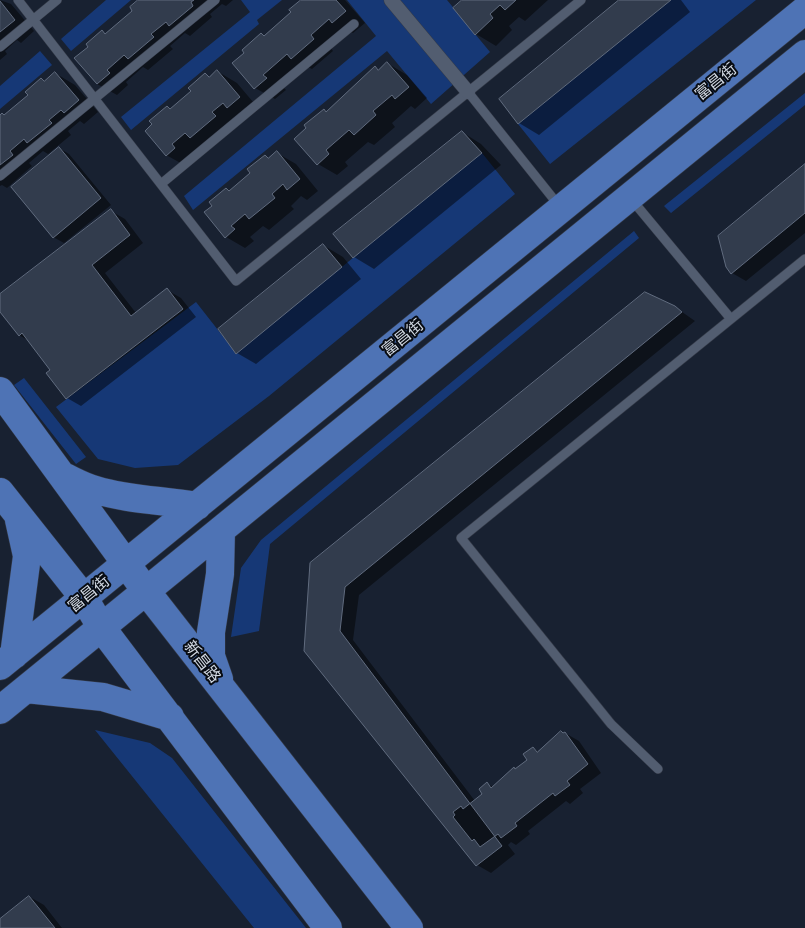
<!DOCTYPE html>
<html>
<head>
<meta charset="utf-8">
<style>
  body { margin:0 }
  canvas { display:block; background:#182131 }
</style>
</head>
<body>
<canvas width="805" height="928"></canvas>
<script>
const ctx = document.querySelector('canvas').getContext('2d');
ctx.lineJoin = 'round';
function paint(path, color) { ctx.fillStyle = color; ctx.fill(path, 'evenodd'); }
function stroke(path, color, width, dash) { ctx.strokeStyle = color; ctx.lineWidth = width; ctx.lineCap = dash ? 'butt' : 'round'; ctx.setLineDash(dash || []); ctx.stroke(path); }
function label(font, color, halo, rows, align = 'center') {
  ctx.font = font + ' Inter,"Noto Sans SC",sans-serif'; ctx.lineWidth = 4; ctx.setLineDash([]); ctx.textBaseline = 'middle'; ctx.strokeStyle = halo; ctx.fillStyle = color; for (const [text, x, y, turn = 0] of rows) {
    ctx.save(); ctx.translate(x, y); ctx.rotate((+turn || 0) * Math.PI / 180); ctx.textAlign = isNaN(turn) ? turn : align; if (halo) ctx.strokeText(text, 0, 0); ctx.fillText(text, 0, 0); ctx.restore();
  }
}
paint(new Path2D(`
  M106,0h25l-60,51 -10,-12z
  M241,0h41l-25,20 2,4 -128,106 -10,-13 129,-105z
  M347,0h100l43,52 -59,52 -44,-53 -194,159 -9,-14 192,-160z
  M671,0h85l-206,164 -32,-40z
  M40,51l12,14 -52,44v-23z
  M805,93v12l-134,108 -7,-7z
  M482,153l33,41 -246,202 -91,69 -43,3 -37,-9 -42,-52 140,-105 40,51z
  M634,231l5,7 -369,306 -11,87 -28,6 10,-69 20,-28z
  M24,378l62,79 -10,7 -62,-79z
  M95,730l55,13 22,15 134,170h-52z`), '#163876');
paint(new Path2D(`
  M0,0l11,4 23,27 -13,12 -4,-3 -12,11 2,3 -7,6z
  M140,0h93l-7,6 -4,-2 -12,10 2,3 -22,19 -5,-3 -15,13 3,3 -25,21 -5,-3 -17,15 2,3 -11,10 -20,-11 -7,-37 12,-15 4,2 28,-23z
  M304,0h41l20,23 -12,10 -5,-2 -18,16 3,4 -21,18 -6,-3 -24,20 4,4 -11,9 -20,-11 10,-51z
  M464,0h84l-23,21 -6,-4 -10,9 3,4 -16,16 -20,-12 -21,-25z
  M621,0h60l9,12 -151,123 -20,-12 -18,-24z
  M387,63l20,12 20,23 -12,11 -4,-3 -19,17 3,4 -21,18 -6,-3 -23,20 3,4 -11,9 -19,-11 6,-54 4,2 47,-45 4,3z
  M217,71l20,12 22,26 -11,9 -6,-3 -56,51 -20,-11 5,-45 22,-19 13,-16 4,2z
  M55,73l20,12 23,27 -14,12 -4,-3 -12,10 3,4 -23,19 -5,-3 -14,12 3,3 -25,22 -5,-3 -2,1v-70h5l24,-20 13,-17 3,2z
  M462,132l19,12 20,21 -127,104 -20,-12 -19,-23z
  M59,148l10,6 42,51 -47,38 -11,-6z
  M277,153l19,11 22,27 -11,9 -6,-4 -10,10 3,3 -25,21 -6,-4 -13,11 4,4 -9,7 -19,-11 -13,-31 14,-17 3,2z
  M805,166v67l-59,48 -14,-8z
  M111,211l14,8 18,24 -38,30 31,40 31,-23 14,8 15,19 -115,89 -14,-8 -15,-28 -23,-29 -10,-6 -19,-25v-14z
  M323,245l20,12 18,22 -105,85 -19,-11z
  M675,307l20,14 -336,274 -6,45 122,161 9,-7 3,-10 7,3 35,-27 4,-12 6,4 26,-19 14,8 22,32 -21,16 3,4 -13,11 -4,-3 -38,30 2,3 -14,11 -5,-3 -3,3 7,9 -24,19 -14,-8 -171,-215 6,-86z
  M30,897l14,8 18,23h-62v-7z`), '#0007');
const building = new Path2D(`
  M138,0h56l-3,2 2,4 -24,20 -3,-4 -15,12 3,3 -26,22 -4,-4 -17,15 3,3 -13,11 -23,-26 14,-11 -2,-3 16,-14 3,4 27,-23 -2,-4z
  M301,0h35l10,11 -14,12 -3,-4 -18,16 3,4 -23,20 -4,-5 -24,21 4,3 -13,11 -22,-26 12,-10 -2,-3 19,-17 3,3 27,-24 -2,-2z
  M462,0h54l-11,10 -5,-5 -10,9 3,4 -18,17 -22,-27z
  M619,0h52l-153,124 -19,-25z
  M0,1l15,19 -15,12z
  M387,62l22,25 -14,12 -3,-4 -19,16 3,4 -22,20 -5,-5 -23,20 3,4 -12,11 -23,-26 12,-11 -2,-3 20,-16 2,3 49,-46 3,4z
  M217,70l23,27 -13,11 -4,-5 -11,9 4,4 -26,22 -5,-5 -13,11 3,4 -9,8 -21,-25 7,-7 -3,-3 18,-15 3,3 21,-18 -3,-3 17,-15 4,4z
  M55,72l24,28 -15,13 -3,-3 -12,10 3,3 -25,20 -3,-4 -14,12 3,4 -13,10v-50l2,-2 2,2 24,-20 -3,-3 16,-14 3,3z
  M462,131l20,22 -129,105 -20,-24z
  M59,147l42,51 -48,40 -42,-51z
  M277,151l23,28 -13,11 -4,-6 -11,10 3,4 -26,21 -4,-5 -14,12 4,3 -10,9 -21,-26 8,-6 -3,-4 17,-14 3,3 21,-18 -3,-4 18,-14 3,3z
  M805,164v49l-74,61 -5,-7 -8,-31z
  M111,209l19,26 -38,30 39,51 36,-28 16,21 -117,90 -20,-26 4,-3 -28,-37 -3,3 -19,-24v-18z
  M323,244l19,23 -106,87 -18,-25z
  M645,292l30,14 7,6 -337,275 -5,44 162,215 -26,20 -172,-215 6,-88z
  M561,731l2,2 2,-1 23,32 -21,17 3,4 -15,11 -2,-3 -38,30 2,3 -16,12 -3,-4 -18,13 -6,-8 -2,2 -19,-24 2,-2 -2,-3 8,-6 2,3 19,-15 -3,-5 8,-7 4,6 23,-21 1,2 12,-9 -4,-6 10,-7 4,5z
  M29,896l26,32h-55v-9z`);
paint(building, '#323c4d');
stroke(building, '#606b7e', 1);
const service = new Path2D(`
  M18,0l218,281 345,-281
  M0,47l57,-47
  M468,92l92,115
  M0,176l215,-176
  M161,184l193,-160
  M632,200l99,119
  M658,769l-47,-45 -150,-186 344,-279`);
const pedestrian = new Path2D(`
  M391,0l77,92`);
const primary = new Path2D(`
  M0,391l146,200 263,337
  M63,476c11,5 21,11 33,14 32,10 67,10 101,16
  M0,492l84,106 17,29 227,301
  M14,655l13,-99 -8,-36
  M0,666l805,-656
  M219,679l-8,-23v-24l9,-58 1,-44
  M26,689l77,8 67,20
  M0,710l805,-656`);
stroke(service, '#353b48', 10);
stroke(pedestrian, '#353b48', 15);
stroke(primary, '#353b48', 29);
stroke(service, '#525d70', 9);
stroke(pedestrian, '#525d70', 14);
stroke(primary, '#4e73b5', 28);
label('16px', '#d1d8e2', '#070b12', [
  ["富昌街",716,82,-39],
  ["富昌街",403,338,-39],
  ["富昌街",89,594,-39],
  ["新昌路",202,662,52]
]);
</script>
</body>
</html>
